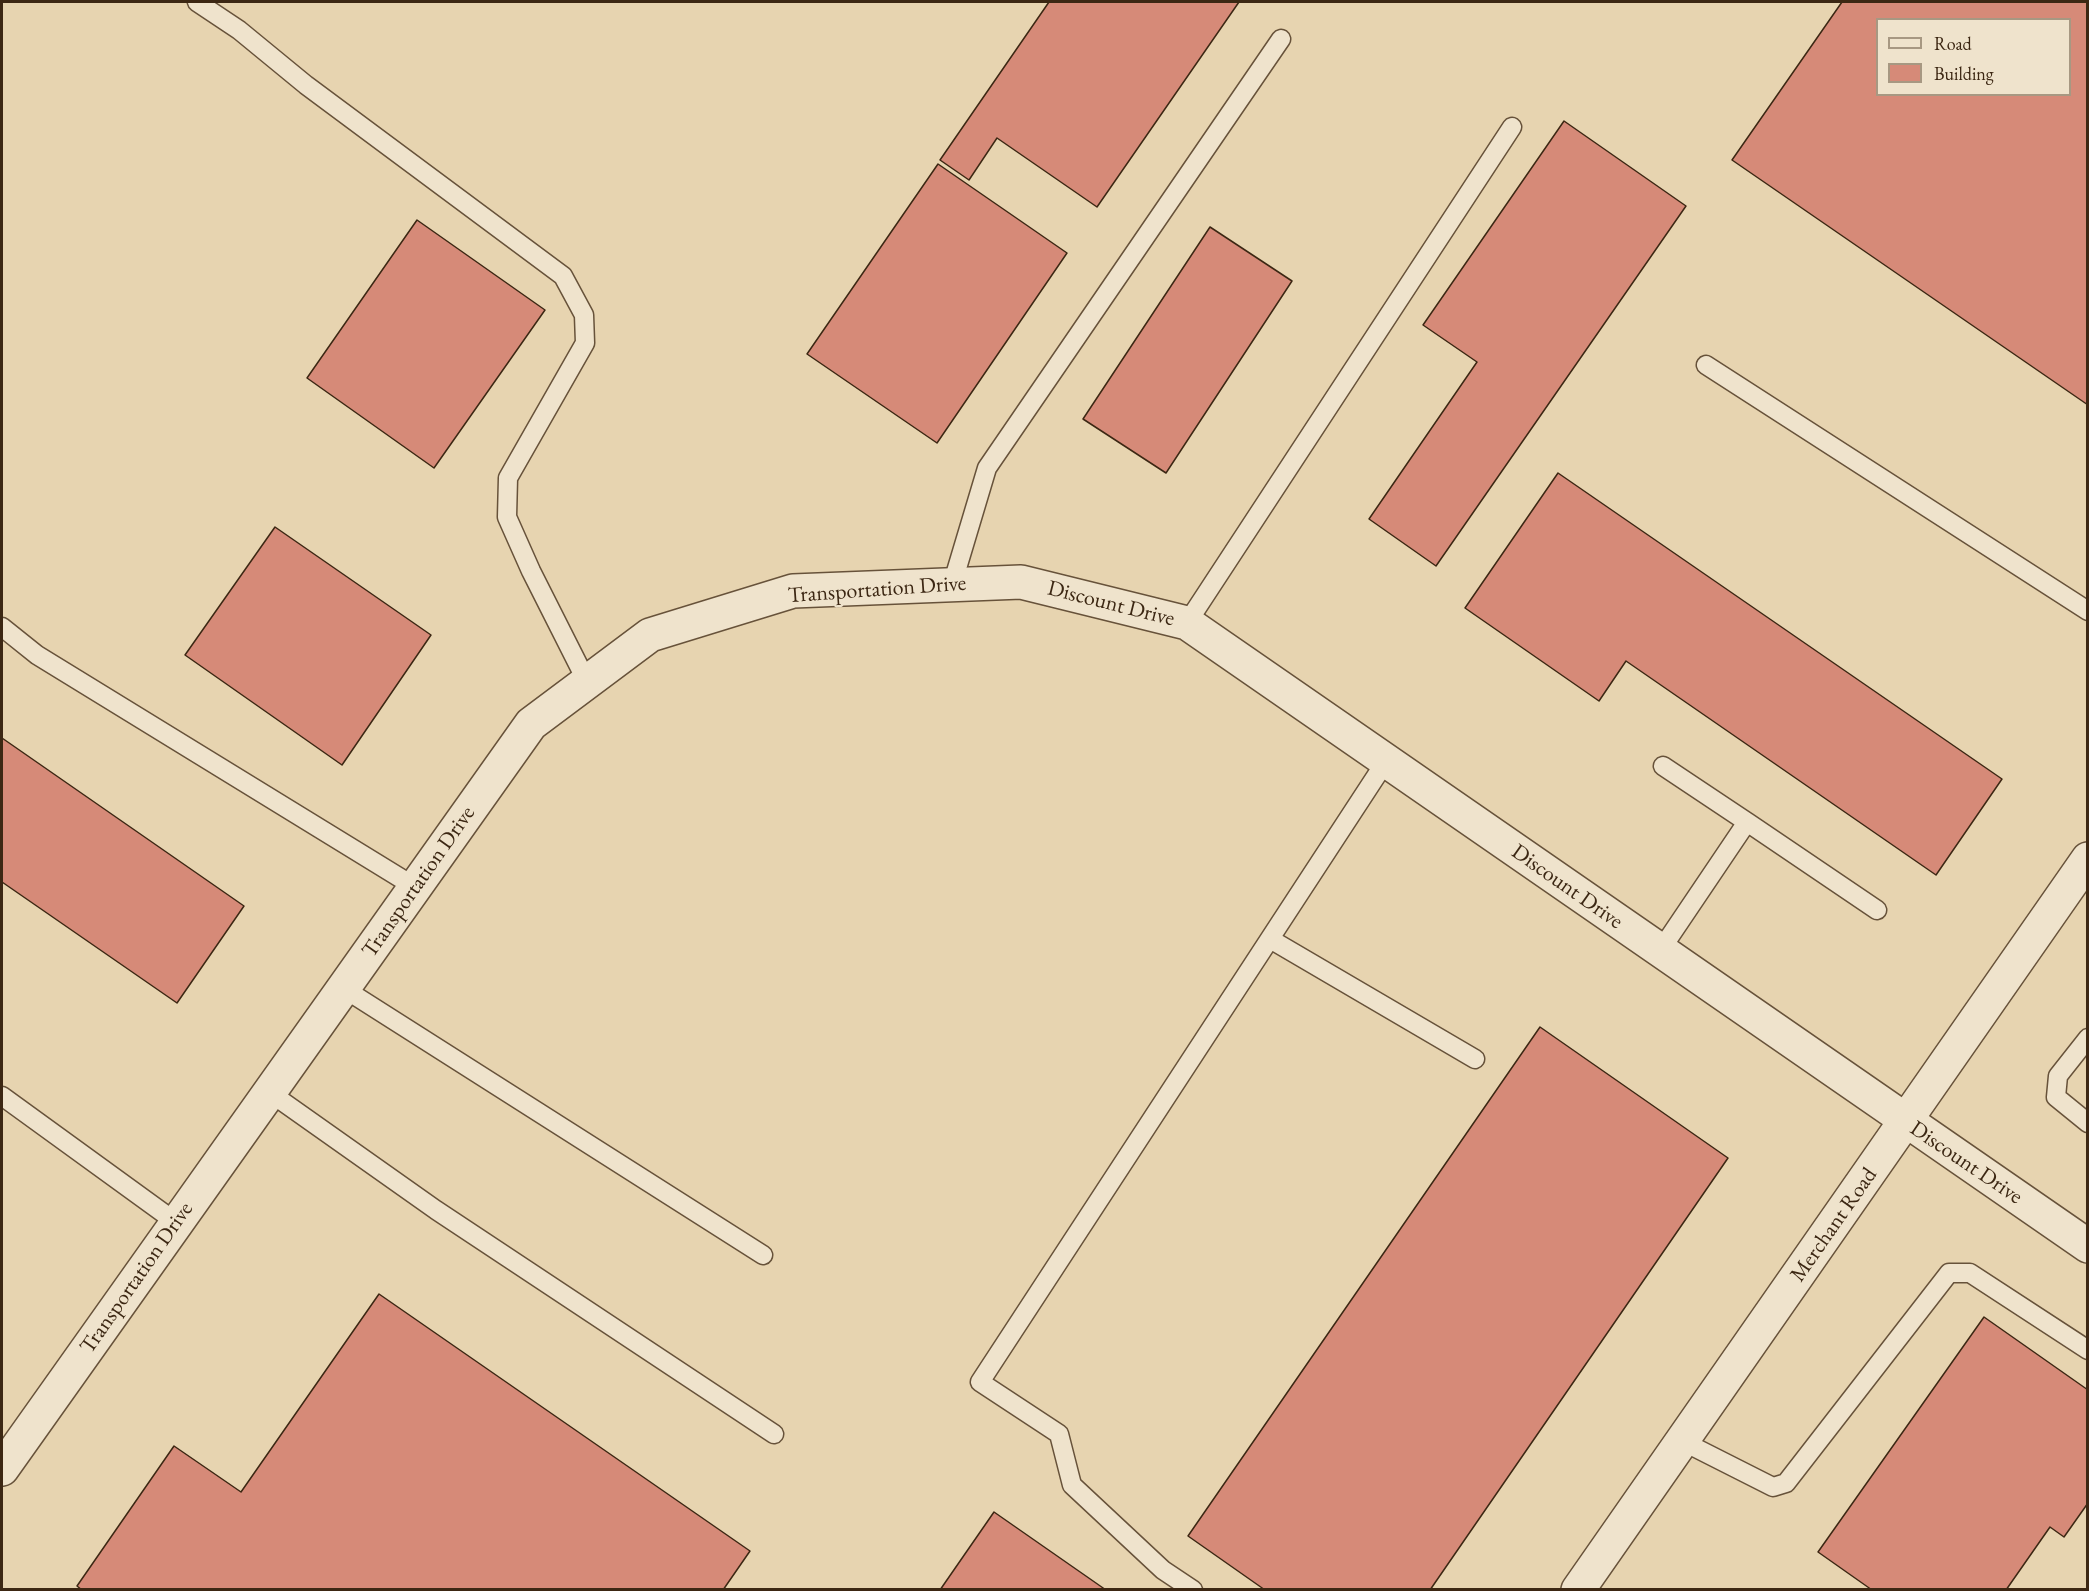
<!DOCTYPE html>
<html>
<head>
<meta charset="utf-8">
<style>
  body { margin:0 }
  #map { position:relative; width:2089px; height:1591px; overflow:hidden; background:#e7d4b0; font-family:"EB Garamond",serif }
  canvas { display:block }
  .frame { position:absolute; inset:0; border:3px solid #3c2713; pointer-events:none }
  .legend { position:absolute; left:1876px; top:18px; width:195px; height:78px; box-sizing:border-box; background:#efe3cc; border:2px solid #a79882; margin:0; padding:8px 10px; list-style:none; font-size:18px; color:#3c2713 }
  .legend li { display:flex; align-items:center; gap:12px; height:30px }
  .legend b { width:30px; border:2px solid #a79882 }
</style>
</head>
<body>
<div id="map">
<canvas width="2089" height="1591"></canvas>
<div class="frame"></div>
<ul class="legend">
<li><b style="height:8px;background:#efe3cc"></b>Road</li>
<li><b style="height:16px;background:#d68a78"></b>Building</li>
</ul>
</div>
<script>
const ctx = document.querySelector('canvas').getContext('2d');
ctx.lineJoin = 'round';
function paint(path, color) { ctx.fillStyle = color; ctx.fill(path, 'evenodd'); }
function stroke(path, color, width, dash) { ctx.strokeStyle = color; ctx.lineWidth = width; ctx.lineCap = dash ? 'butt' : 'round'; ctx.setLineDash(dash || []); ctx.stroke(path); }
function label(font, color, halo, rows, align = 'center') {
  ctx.font = font + ' "EB Garamond",serif'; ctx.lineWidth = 4.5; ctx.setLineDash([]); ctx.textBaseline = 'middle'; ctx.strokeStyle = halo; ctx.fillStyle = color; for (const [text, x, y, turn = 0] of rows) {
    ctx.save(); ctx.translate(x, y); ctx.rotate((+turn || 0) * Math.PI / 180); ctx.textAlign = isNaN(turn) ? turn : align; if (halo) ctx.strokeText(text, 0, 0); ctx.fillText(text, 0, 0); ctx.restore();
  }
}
const building = new Path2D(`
  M1049,2h190l-142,205 -100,-69 -28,42 -29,-20z
  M1842,2h246v403l-356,-245zM1878,20h192v74h-192z
  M1564,121l122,85 -250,360 -67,-47 108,-157 -54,-37z
  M938,164l129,89 -130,190 -130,-89z
  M417,220l128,90 -111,158 -127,-90z
  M1210,227l82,54 -126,192 -83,-54z
  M1558,473l444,306 -66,96 -310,-214 -27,40 -134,-93z
  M275,527l156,108 -89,130 -157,-110z
  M2,738l242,168 -67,97 -175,-121z
  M1540,1027l188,131 -298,432h-165l-77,-54z
  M379,1294l371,257 -27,39h-641l-5,-4 97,-140 67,46z
  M1984,1317l104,73v113l-24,34 -14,-10 -44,63h-134l-54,-38z
  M994,1512l112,78h-166z`);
paint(building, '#d68a78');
stroke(building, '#3c2713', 1.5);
const service = new Path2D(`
  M197,2l42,28 67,55 257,191 21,39 1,28 -77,135 -1,39 24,54 56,111
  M1706,365l382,246
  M952,585l35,-117 294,-429
  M1187,623l325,-496
  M2,627l35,28 378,232
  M1663,766l84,56
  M1270,939l205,120
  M1660,951l87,-129 130,88
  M343,988l420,267
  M2088,1038l-30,38 -2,21 32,26
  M269,1092l167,118 338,224
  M2,1096l175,127
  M1682,1441l91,46 13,-4 163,-210h21l118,77
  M1193,1590l-30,-20 -91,-85 -13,-51 -79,-52 406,-621`);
const minor = new Path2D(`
  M2,1469l529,-745 119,-89 143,-44 228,-9 166,41 901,623`);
const tertiary = new Path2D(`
  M1578,1590l510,-731`);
stroke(service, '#67523a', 21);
stroke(minor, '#67523a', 36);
stroke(tertiary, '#67523a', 36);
stroke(service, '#efe3cc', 18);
stroke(minor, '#efe3cc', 33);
stroke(tertiary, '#efe3cc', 33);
label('22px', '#3c2713', '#efe3cc', [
  ["Transportation Drive",877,590,-4],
  ["Discount Drive",1111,604,14],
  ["Transportation Drive",419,882,-55],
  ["Discount Drive",1567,887,35],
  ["Discount Drive",1966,1163,34],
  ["Merchant Road",1834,1225,-55],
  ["Transportation Drive",137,1278,-55]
]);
</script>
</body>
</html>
